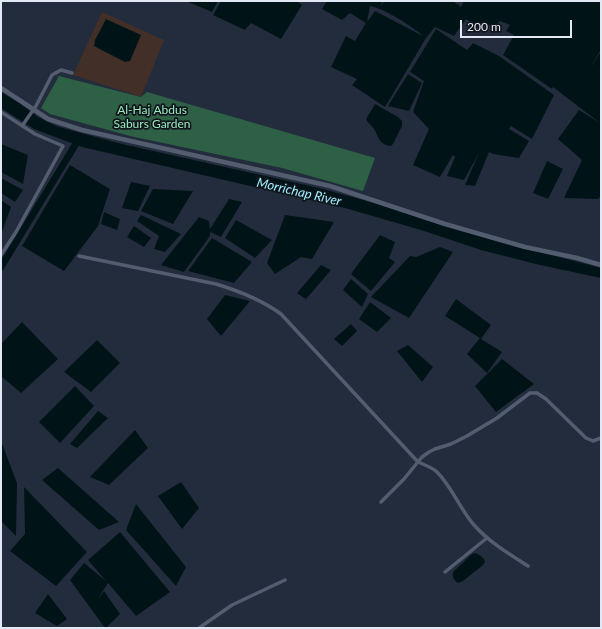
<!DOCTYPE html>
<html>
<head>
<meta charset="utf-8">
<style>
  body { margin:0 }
  #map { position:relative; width:602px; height:629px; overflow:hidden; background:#232c3c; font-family:Lato,sans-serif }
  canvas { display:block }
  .frame { position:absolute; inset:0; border:2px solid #e3e9f4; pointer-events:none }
  .scale { position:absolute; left:460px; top:20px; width:112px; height:18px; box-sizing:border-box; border:2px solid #e3e9f4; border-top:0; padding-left:5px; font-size:12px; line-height:14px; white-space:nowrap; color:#e3e9f4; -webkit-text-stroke:3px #11151c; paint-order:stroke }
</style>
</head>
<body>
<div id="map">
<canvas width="602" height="629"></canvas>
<div class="frame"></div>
<div class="scale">200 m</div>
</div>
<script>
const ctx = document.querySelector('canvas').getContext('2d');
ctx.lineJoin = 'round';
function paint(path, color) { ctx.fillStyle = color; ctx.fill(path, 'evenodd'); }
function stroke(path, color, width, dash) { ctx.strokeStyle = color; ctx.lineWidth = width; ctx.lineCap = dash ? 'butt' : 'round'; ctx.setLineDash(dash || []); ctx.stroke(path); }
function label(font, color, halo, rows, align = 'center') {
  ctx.font = font + ' Lato,sans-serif'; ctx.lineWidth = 3.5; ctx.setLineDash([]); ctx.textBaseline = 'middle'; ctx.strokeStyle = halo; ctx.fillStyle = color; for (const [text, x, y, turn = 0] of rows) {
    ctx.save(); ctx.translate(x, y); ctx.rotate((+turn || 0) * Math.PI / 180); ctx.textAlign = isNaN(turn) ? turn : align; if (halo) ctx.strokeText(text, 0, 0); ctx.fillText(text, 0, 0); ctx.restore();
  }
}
paint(new Path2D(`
  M102,12l62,28 -23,57 -68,-22z`), '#412f28');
paint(new Path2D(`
  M59,76l82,21 6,-5 228,66 -12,33 -81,-23 -152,-32 -80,-22 -9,-6z`), '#2d6045');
paint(new Path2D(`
  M186,1h32l-6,11z
  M221,1h75l6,4 -21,34 -30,-16 -6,7 -32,-15z
  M327,1h56l-3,5 5,-5h68l8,6 3,-6h137v48l-11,20 11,-18v145l-3,3 -34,-1 18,-38 -24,-21 21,-29 21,13 -47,-36 -1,2 -49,-34 11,-20 -8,-4 4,-6 -10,-4 -5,6 -11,-4 -5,5 -13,-9 -12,17 -19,-9 -9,11 -41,69 -33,-22 5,-6 -26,-12 15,-31 9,5 11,-18 -16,-10 -8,7 -20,-11zM370,6c15,3 42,20 53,30l-48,-25 -8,11z
  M106,19l35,16 -11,26 -5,1 -31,-16 1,-6z
  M436,29l31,21 6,-7 26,13 55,39 -22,44 -21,-13 -2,3 20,12 -10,17 -26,-4 -4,-2 -14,34 -10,-1 14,-32 -15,27 -17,-4 8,-19 -2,-2 -13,22 -27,-12 16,-36 -16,-17 11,-31 -14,-9z
  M408,74l14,9 -13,28 -21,-5z
  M1,92l18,11 19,14 18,9 14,4 52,14 197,44 85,23 78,26 119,31v10l-61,-13 -59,-15 -60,-20 -76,-22 -263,-61 -48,-18 -33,-21z
  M375,104l23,13 4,4v5l-9,18 -2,2c-12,-1 -12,-9 -17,-17 -3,-4 -6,-6 -8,-10z
  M1,144l27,11 -5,29 -22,-12z
  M547,161l16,8 -15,30 -15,-6z
  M70,165l40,24 -12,37 -34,45 -42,-25z
  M1,178l22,12 -8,12 -14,-9z
  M131,182l19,4 -12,25 -16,-3z
  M153,189l40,2 -20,33 -32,-13z
  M229,199l13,3 -21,35 -11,-5v4l-26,36 -23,-7 38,-48 10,4 1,8z
  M1,200l10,7 -9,25 -1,-1z
  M104,212l16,7 -3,11 -16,-6z
  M141,215l40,19 -16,18 -11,-3 5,-13 -22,-15z
  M285,215l49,7 -22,37 -11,-2 -26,17 -8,-11z
  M236,220l36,20 -17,18 -30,-20z
  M134,226l17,12 -7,9 -17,-10z
  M380,235l15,7 -6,16 6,4 -24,29 -20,-17z
  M212,238l40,24 -18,21 -46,-12z
  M440,247l13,5 -44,66 -38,-21 39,-41 6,1z
  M321,265l10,5 -25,29 -9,-6z
  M351,279l17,15 -6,13 -19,-17z
  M225,295l25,6 -29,35 -14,-17z
  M456,299l35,26 -10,14 21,13 -15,21 -20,-19 13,-16 -35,-22z
  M370,302l21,16 -14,14 -18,-13z
  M22,322l36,37 -37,34 -20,-17v-32z
  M351,324l6,7 -15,15 -8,-7z
  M97,340l23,23 -29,29 -27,-20z
  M408,345l25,22 -11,15 -25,-31z
  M502,359l32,25 -38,28 -21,-26z
  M75,386l19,20 -34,37 -21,-21z
  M98,411l10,7 -31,30 -7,-4z
  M135,430l13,18 -39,37 -19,-8z
  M1,441l16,42 -1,53 -15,-15z
  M58,468l61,54 -20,8 -57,-50z
  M181,482l18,26 -17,21 -24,-33z
  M24,487l63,65 -31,34 -46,-35 15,-17z
  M136,504l50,63 -10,19 -50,-56z
  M120,532l50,60 -34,24 -28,-33 -11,17 7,-9 16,23 -14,14h-1l-35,-48 14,-17 22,18 -18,-21z
  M475,553c5,2 9,4 10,9l-2,3 -20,16 -5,2c-4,-2 -6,-7 -5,-11l19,-18z
  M48,594l19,25 -10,7 -22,-13z`), '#001418');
stroke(new Path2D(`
  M1,267l76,-125`), '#001418', 7);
stroke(new Path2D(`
  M1,112l34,22 28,12 -47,86 -15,23
  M22,126l14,-20 16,-31 9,-5 11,3
  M79,256l137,28c23,7 46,16 65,30l137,148c5,2 16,7 19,10 15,15 23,37 37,53 15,17 35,29 54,41
  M381,502l23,-23 18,-22 7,-5 6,-3 16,-5 16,-8 30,-18 33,-25h7l9,6 40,39 7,3 8,-3
  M445,572l42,-34
  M199,628l33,-23 53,-25`), '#535d6f', 3.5);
stroke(new Path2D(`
  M1,88l47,31 34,11 248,56 115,38 80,23 52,11 24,7`), '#535d6f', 4.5);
label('12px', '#97eabc', '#11151c', [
  ["Al-Haj Abdus",152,110],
  ["Saburs Garden",152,124]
]);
label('italic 13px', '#9beefd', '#11151c', [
  ["Morrichap River",299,192,13]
]);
</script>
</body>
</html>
